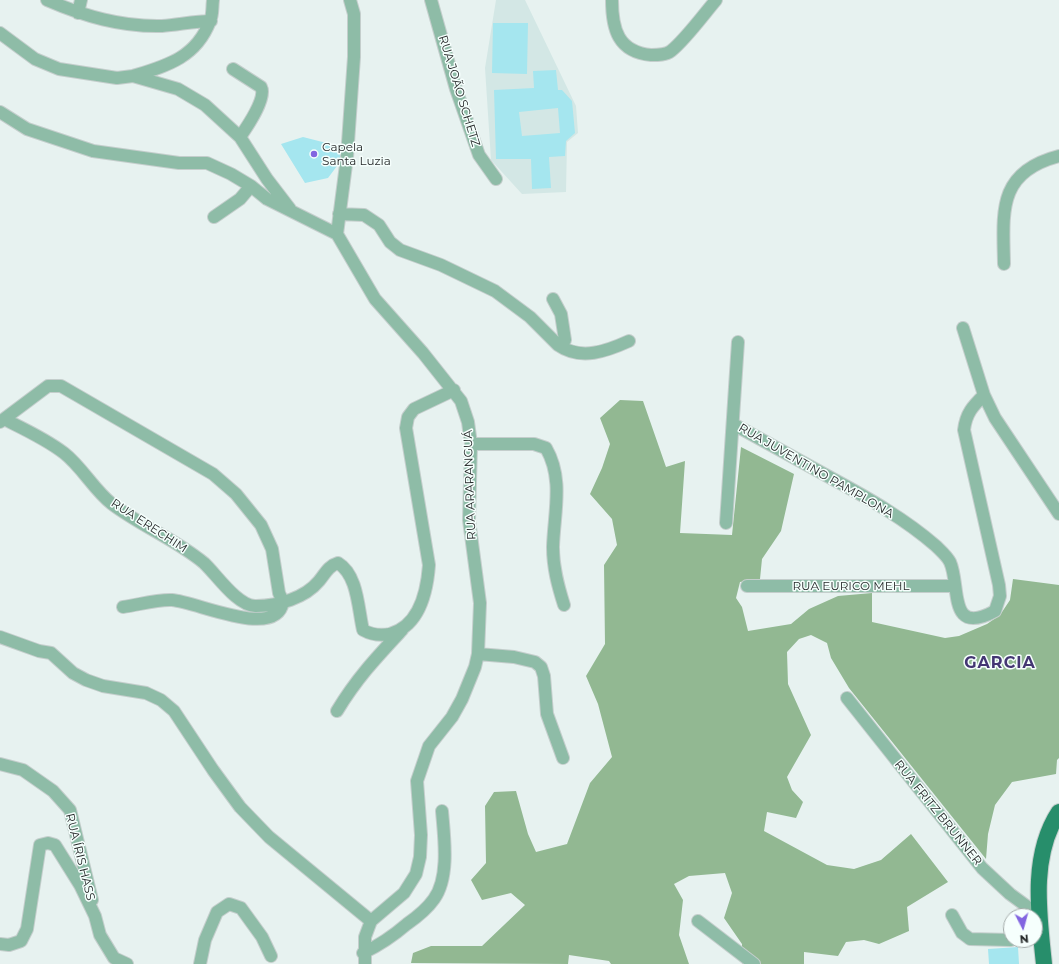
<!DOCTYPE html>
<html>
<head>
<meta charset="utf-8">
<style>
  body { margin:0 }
  #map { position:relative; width:1059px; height:964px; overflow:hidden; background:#e7f2f0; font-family:Montserrat,sans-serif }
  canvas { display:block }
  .north { position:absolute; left:1003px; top:908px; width:40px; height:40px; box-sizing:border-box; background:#f6fffd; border:1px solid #a3aaa9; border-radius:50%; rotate:174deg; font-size:11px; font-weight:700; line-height:16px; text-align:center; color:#262a2a }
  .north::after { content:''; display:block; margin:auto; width:14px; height:18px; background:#8265e0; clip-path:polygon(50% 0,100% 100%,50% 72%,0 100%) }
</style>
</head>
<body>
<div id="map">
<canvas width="1059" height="964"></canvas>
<div class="north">N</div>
</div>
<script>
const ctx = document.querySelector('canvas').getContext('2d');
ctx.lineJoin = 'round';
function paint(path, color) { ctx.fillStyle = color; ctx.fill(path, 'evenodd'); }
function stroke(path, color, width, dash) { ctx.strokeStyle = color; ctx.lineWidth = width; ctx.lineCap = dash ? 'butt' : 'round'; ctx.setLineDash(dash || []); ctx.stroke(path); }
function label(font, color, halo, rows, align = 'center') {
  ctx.font = font + ' Montserrat,sans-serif'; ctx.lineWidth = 3; ctx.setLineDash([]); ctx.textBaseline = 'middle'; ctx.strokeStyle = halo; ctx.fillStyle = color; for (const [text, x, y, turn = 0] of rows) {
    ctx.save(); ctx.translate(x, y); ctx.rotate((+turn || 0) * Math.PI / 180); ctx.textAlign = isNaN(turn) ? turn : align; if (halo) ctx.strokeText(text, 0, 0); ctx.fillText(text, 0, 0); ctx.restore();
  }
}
paint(new Path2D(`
  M496,0h29l51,106 2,27 -11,9 -1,50 -44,2 -31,-34 -6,-92z`), '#d3e7e5');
paint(new Path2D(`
  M620,400l23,1 23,66 19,-6 -5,72 52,2 9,-88 53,27 -13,57 -19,28 -2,20 -20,3 -4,16 6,9 6,24 43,-7 18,-15 29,-13 34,-3v29l73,16 14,-2 28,-12 13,-9 10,-15 3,-21 46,6v173l-2,2 -1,14 -44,8 -17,23 -7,29 -2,25 -137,-171 -18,-30 -4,-15 -16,-8 -12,4 -12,13 1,32 23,51 -24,42 5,13 11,12 -7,16 -29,-6 -3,19 63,34 27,4 27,-9 30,-26 37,48 -41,25 2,24 -30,13 -15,-4 -18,2 -8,14 -34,-4v12h-62v-20l-18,-26 8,-25 -7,-20 -36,3 -15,8 9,16 -4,35 10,29h-78l-2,-3 -40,-6 -1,9 -157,-1 2,-10 18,-7h51l43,-41 -14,-12 -29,7 -11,-20 15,-17 -1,-57 9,-14 22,-1 12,43 8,18 31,-8 23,-61 22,-26 -14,-53 -12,-28 19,-32 -1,-79 13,-20 -5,-26 -22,-25 12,-26 8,-24 -10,-26z`), '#92b892');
paint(new Path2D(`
  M493,23h35l-1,51 -35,-1z
  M556,70l2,20h4l10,11 3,32 -9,8 -1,15 -16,1 2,31 -19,1 -1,-30h-35l-2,-69 40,-2 -1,-17zM558,108l2,25 -38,3 -3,-24z
  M303,137l39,10 -2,15 -12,16 -23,5 -24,-39z
  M1018,947l1,17h-30l-1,-15z`), '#a5e6ef');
const minor = new Path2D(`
  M47,0c37,16 74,27 115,26 16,-1 32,-5 49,-5
  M431,0l25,89 23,66 17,24
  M612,0c0,29 6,52 39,55 7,0 15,0 20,-4 14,-11 33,-37 45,-51
  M78,13l3,-13
  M0,33l35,26 24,10 58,9 16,-2 45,13 27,16 35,32 27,42 23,30
  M233,69l28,18c6,11 -14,40 -21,50
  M133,76c33,-10 63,-18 77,-55 3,-6 2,-14 3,-21
  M0,112l27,17 66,22 86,12h28l24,11 20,12 16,13 70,35 38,65 48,54 38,48 7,21 3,22 -2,76 11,83 -2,51 -3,13 -13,32 -10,18 -23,29 -12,35 4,54 -1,22 -4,17 -12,19 -33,28 -6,16v27
  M339,214l25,1 15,10 11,17 10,8 41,15 54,26 35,26 28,28 7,-5 -4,-26 -8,-15
  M214,217l26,-18 11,-13
  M337,234l10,-77 7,-100v-43l-4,-14
  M1004,264c-1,-52 -7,-92 55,-108
  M963,328l21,67 11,23 64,96
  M558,345c23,16 49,6 71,-4
  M4,419l44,-33h13l152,88 23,20 25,31 11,24 7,44 4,9
  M0,422l4,-3c20,10 42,20 60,34 18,14 30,37 48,51 29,22 63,35 92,59 12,11 34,44 52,43 22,0 49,-8 63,-25 6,-7 9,-15 19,-18 20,12 20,46 25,67 9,5 17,6 27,4 29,-8 37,-42 39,-69l-23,-137 2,-11 6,-8 40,-19
  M733,424c33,18 65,36 98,54 37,20 74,41 105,68 5,5 11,10 14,16 11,24 -3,75 45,49l5,-15 -1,-11 -35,-155c2,-17 9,-24 20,-35
  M471,444h63l12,4c18,31 8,65 7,99 0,21 5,39 11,58
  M726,523l12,-181
  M747,586h208
  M123,607c15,-2 35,-8 49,-7 26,2 104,40 111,2
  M0,637l39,14 12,2 22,20 13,7 17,6 43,7 15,7 13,11 39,59 27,37 29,30 102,84
  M478,654l36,3 21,5 6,5 3,9 3,38 16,44
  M847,698l135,170 28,26 30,22
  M337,711c20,-33 39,-53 65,-81
  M0,764l23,6 30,21 17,19 22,90
  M952,915l10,18 8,6 41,1
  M698,921l56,43
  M0,944l9,1 12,-4 6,-12 13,-84 8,-2 7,2 25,40 15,31 5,19 14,23 13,6
  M363,953c17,-8 30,-17 44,-29 10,-7 20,-15 27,-25 16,-22 10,-63 8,-88
  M200,964l5,-24 12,-28 12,-8 12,4 21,29 9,19`);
const major = new Path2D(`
  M1044,964c-5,-49 -14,-108 15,-152`);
stroke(minor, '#c4cecc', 14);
stroke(major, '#c4cecc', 18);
stroke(minor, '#8ebca7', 12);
stroke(major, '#278e6b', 16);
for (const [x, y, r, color] of [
  [314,154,4,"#8265e0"]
]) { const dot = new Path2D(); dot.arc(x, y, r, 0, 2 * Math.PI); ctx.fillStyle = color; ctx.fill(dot); stroke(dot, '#f6fffd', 1.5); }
label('12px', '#262a2a', '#f6fffd', [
  ["RUA JOÃO SCHETZ",459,91,73],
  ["RUA JUVENTINO PAMPLONA",816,471,30],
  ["RUA ARARANGUÁ",470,485,-92],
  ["RUA ERECHIM",149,526,33],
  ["RUA EURICO MEHL",851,586],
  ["RUA FRITZ BRUNNER",938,813,51],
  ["RUA ÍRIS HASS",80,857,76]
]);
label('12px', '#262a2a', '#f6fffd', [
  ["Capela",322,147],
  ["Santa Luzia",322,161]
], 'left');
ctx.letterSpacing = '1px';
label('bold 16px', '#443673', '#f6fffd', [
  ["GARCIA",1000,663]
]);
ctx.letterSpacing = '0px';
</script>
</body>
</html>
